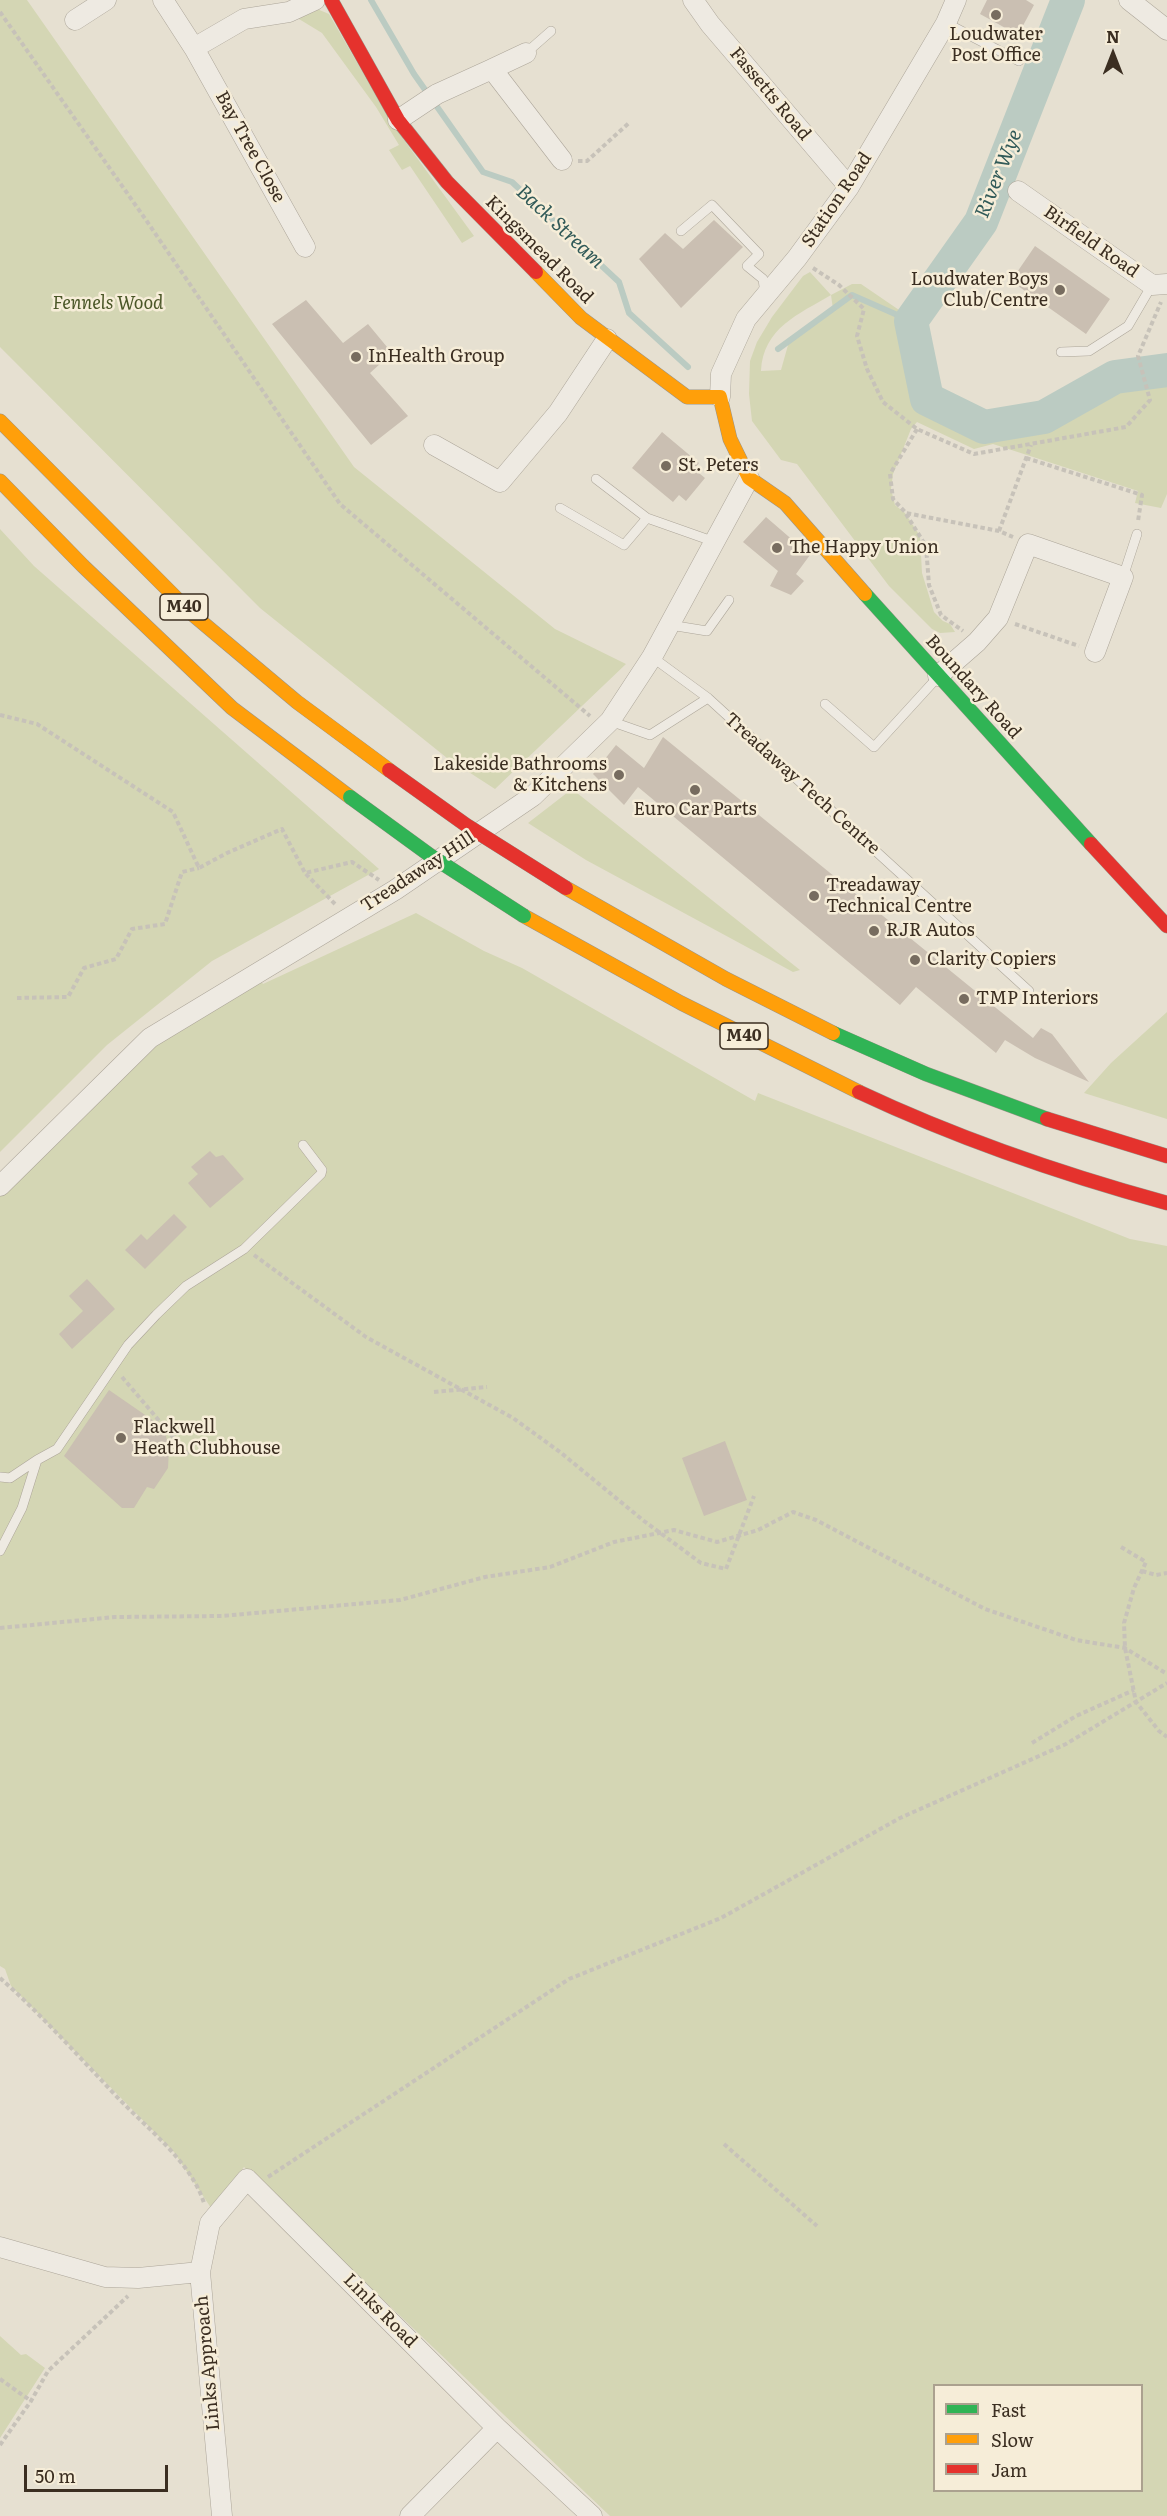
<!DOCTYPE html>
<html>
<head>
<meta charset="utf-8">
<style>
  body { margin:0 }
  #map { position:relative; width:1167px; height:2516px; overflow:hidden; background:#e6e0d1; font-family:Literata,serif }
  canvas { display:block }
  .legend { position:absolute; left:933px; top:2384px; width:210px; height:108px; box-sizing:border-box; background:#f6edd8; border:2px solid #aba18f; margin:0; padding:8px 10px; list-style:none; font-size:18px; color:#3b2e21 }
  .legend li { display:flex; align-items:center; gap:12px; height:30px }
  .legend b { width:30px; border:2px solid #aba18f }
  .north { position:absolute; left:1083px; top:24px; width:60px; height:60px; -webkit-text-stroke:4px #f6edd8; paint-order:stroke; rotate:0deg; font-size:16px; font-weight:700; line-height:24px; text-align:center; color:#3b2e21 }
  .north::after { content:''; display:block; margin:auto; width:21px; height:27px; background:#3b2e21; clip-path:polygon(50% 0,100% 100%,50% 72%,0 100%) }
  .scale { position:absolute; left:24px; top:2465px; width:144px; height:27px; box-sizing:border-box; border:3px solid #3b2e21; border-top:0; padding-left:8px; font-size:18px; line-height:21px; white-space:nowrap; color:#3b2e21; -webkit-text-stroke:4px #f6edd8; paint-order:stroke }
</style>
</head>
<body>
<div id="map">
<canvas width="1167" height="2516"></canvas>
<ul class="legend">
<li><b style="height:8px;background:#30b455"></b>Fast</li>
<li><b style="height:8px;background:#ff9f0a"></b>Slow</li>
<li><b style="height:8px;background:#e5322d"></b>Jam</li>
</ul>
<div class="north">N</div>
<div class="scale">50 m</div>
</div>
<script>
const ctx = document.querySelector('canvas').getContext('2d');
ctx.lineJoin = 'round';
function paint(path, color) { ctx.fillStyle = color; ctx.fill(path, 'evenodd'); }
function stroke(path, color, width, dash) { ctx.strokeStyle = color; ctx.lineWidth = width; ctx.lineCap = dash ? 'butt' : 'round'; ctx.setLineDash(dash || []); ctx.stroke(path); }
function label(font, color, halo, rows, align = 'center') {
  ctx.font = font + ' Literata,serif'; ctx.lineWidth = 5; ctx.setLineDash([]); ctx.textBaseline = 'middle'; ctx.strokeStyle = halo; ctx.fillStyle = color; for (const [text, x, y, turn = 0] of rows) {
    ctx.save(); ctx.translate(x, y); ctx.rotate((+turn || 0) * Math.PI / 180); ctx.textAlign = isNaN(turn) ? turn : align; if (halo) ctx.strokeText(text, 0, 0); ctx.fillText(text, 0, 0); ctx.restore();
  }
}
paint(new Path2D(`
  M0,0h27l327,467 201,162 71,35 -131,125 -48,-31 -187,-150 -260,-261z
  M317,9l12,5 64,111 81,111 -12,7 -52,-77 -8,4 -13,-20 10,-5 -23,-38 -54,-74 -28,-17z
  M810,272l21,23 21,-11h9l41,28c11,45 23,100 79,110 20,4 40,3 59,-4 35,-13 66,-35 99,-50l10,-2 18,8v120l-6,14 -26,-5 3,-12 -145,-47 -19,5 -57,-27 -6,7 -18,45 -2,15 4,16 10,8 15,23 2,37 12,39 9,9 7,3 5,8 -15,1 -8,-4 -43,-43 -92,-122 -16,-4 -29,-39 -3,-27 1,-33 7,-19 15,-25 31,-41zM831,295l2,14 -43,29 -9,32 -20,1c2,-43 38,-57 70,-76z
  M0,529l34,37 345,303 -167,92 -105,84 -107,107z
  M572,789l228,181 -7,2 -207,-112 -58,-37z
  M416,913l68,38 38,17 233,133 3,-8 372,146 37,7v1270h-557l-366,-349 -33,41 -37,-56 -163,-166 -6,-17 -5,-3v-776l138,-138 120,-75 5,7zM934,2386h208v104h-208z
  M1167,1012v107l-83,-26 27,-30z
  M0,2336l21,19 5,-1 19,14 -45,70z`), '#d4d6b4');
stroke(new Path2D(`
  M371,0l43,74 69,98 29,10 107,100 10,31 59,54
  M778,349l74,-54 59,26`), '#bbcbc2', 6);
stroke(new Path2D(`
  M1068,0l-87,222 -70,99 16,78 57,28 60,-10 71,-40 52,-7`), '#bbcbc2', 34);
paint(new Path2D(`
  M987,0h39l8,5 -16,30 -38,-21z
  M714,220l29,27 -62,61 -42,-49 26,-26 18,16z
  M1035,246l75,53 -24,35 -75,-53z
  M306,300l37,43 25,-19 24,29 -22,20 38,43 -37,29 -99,-121z
  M662,432l37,31 -5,6 11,9 -19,23 -7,-6 -6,7 -41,-34z
  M766,517l44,38 -14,19 8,7 -13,14 -21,-9 8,-15 -35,-29z
  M663,737l370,301 8,-10 11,6 37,48 -54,-24 -30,-18 -9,13 -80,-66 -16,18 -262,-218 -14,18 -31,-31 23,-29 28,23z
  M210,1151l6,6 7,-2 21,24 -34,29 -22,-25 10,-9 -7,-7z
  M174,1214l13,13 -42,42 -20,-19 16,-16 6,6z
  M87,1279l28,30 -43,40 -13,-15 24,-23 -14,-15z
  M109,1390l55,38 5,21 -1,19 -14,21 -7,-2 -13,21h-12l-58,-52z
  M725,1441l22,59 -43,16 -22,-58z`), '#cabfb2');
const lane = new Path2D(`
  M946,23l73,38
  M526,53l25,-22
  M681,231l31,-26 47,49 -12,12 16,13 2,15
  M1061,352l28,-1 39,-25 24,-41
  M596,479l51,39 68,24
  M560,508l64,37 23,-27
  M1123,577l14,-43
  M670,625l37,6 22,-31
  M652,657l56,41
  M825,704l49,43 63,-69
  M610,721l40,14 58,-37 321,293
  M37,1460l20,-11 71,-104 28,-30 30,-29 58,-37 77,-75 1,-4 -19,-25
  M0,1477l10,1 27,-18 -15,48 -22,43`);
const street = new Path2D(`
  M163,0l31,48 111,199
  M693,0l17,24 139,163
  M1129,0l38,30
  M75,20l31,-20
  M194,48l50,-29 45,-7 26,-12
  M492,69l34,-16
  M398,120l39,-26 55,-25 70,91
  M1018,191l134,94 15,-1
  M720,397l1,-23 25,-55 51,-61 52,-71 97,-164 10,-23
  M434,445l66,37 58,-69 49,-74
  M938,676l39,-34 21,-24 30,-74 95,33 -28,75
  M0,1186l150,-148 245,-148 138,-94 77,-75 42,-64 97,-179
  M0,2247l105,30 33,1 62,-6 22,244
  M200,2272l10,-49 37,-44 250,249 95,88
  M410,2516l87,-88`);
const fast = new Path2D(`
  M865,594l226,250
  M833,1033l93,41 121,45`);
const slow = new Path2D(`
  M536,272l45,46 106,79h33l10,42 19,39 36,25 80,91
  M0,421l191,192 106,89 92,68
  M0,481l83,85 149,142 118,89
  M566,888l160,91 107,54
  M524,916l157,87 178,89`);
const jam = new Path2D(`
  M331,0l67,120 49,62 89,90
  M1091,844l76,82
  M859,1092c100,47 202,82 308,111
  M1047,1119l120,37`);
stroke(lane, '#aca599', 10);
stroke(street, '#aca599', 21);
stroke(fast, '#9b958a', 15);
stroke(slow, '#9b958a', 15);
stroke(jam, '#9b958a', 15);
stroke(new Path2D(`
  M0,12l146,208 194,284 250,212
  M578,161h9l43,-39
  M813,268l26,17 25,24 -7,27 10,33 16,33 34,27 57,25 152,-27 24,-27 -12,-44 23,-54
  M917,429l-27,45 3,25 13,14 93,18 14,6
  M1026,458l116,37 -4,26
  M906,514l20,32 3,39 12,30 22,16
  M999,531l32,-86
  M1015,624l64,22
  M0,715l37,9 136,88 26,56 28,-15 55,-24 23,44
  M335,904l-30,-31 47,-11 27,18
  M17,998l51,-1 16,-29 32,-9 16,-30 33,-5 17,-52 17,-4
  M254,1255l112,82 147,81 47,34 84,69 57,42 25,6 28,-73
  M122,1377l68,80
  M434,1392l53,-5
  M1121,1547l25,15 -12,26 -10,35 1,25 11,54 23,29 8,6
  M1142,1571l14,4 11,-2
  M0,1628l115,-11 107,-1 178,-16 85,-23 65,-10 64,-25 60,-12 43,12 41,-12 35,-18 23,8 169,89 91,31 49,8 42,26
  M1032,1743l44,-27 58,-26
  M0,1978c43,38 81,81 120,122 29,30 71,62 84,103
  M724,2144l93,82
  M268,2177l301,-198 152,-61 179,-100 166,-74 101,-61
  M0,2379l31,22
  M0,2445l31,-44 17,-30 80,-75`), '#c7c2b9', 4, [4.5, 3]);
stroke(lane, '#eeeae2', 9);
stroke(street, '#eeeae2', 20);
stroke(fast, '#30b455', 14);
stroke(slow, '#ff9f0a', 14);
stroke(jam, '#e5322d', 14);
const fastBridge = new Path2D(`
  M350,797l81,59 93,60`);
const jamBridge = new Path2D(`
  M389,770l77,55 100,63`);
stroke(fastBridge, '#918b80', 15, []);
stroke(jamBridge, '#918b80', 15, []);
stroke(fastBridge, '#30b455', 14);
stroke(jamBridge, '#e5322d', 14);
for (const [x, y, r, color] of [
  [996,15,6,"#776c5f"],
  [1060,290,6,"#776c5f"],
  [356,357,6,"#776c5f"],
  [666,466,6,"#776c5f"],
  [777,548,6,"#776c5f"],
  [619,775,6,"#776c5f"],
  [695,790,6,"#776c5f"],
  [814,896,6,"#776c5f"],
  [874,931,6,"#776c5f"],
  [915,960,6,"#776c5f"],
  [964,999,6,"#776c5f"],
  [121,1438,6,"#776c5f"]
]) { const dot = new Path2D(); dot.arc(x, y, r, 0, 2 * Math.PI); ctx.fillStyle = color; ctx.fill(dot); stroke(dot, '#f6edd8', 2); }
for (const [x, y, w] of [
  [184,607,48],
  [744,1036,48]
]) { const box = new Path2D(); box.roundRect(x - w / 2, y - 13, w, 26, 4.5); ctx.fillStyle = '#f6edd8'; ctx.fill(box); stroke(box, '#3b2e21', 1.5); }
label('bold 16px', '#3b2e21', null, [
  ["M40",184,607],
  ["M40",744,1036]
]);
label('18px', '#3b2e21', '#f6edd8', [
  ["Loudwater",996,35,"center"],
  ["Post Office",996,56,"center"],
  ["Loudwater Boys",1048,280,"right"],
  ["Club/Centre",1048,301,"right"],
  ["InHealth Group",368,357],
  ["St. Peters",678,466],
  ["The Happy Union",789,548],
  ["Lakeside Bathrooms",607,765,"right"],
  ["& Kitchens",607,786,"right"],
  ["Euro Car Parts",695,810,"center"],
  ["Treadaway",826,886],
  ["Technical Centre",826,907],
  ["RJR Autos",886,931],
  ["Clarity Copiers",927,960],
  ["TMP Interiors",976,999],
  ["Flackwell",133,1428],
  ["Heath Clubhouse",133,1449]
], 'left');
label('18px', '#3b2e21', '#f6edd8', [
  ["Fassetts Road",770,94,50],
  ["Bay Tree Close",250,147,61],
  ["Station Road",837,200,-56],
  ["Birfield Road",1091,242,35],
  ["Kingsmead Road",539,250,45],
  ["Boundary Road",973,687,48],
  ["Treadaway Tech Centre",802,784,42],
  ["Treadaway Hill",418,872,-33],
  ["Links Road",380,2311,45],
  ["Links Approach",208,2363,-95]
]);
label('italic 18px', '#4b5728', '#f6edd8', [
  ["Fennels Wood",108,304]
]);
label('italic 20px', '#315a58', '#f6edd8', [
  ["River Wye",999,174,-68],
  ["Back Stream",560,227,43]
]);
</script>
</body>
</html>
